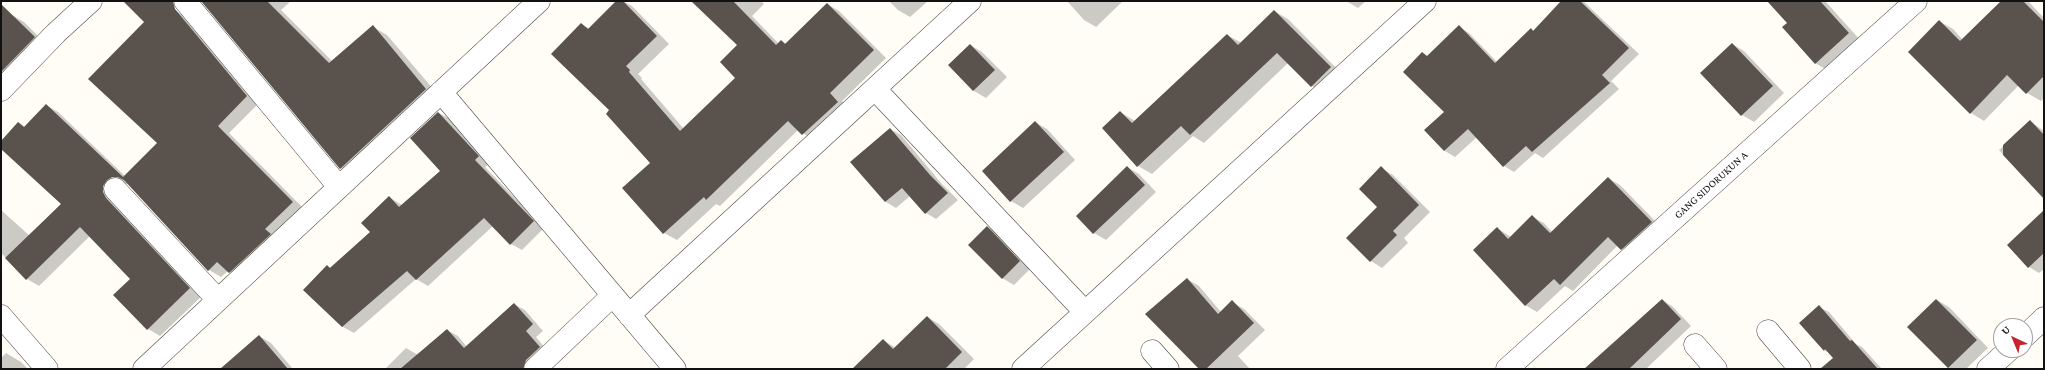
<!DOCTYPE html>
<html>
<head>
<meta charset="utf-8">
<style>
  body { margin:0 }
  #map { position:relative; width:2045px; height:370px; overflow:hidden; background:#fffdf5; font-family:"Crimson Pro",serif }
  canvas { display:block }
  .frame { position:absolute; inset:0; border:2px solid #111; pointer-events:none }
  .north { position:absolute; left:1993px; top:318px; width:40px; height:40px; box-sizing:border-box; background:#fff; border:1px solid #a0a0a0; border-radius:50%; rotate:316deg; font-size:11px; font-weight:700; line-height:16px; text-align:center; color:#111 }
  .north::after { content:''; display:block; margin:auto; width:14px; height:18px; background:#c4262e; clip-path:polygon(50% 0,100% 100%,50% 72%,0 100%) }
</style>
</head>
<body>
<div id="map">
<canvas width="2045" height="370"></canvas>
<div class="frame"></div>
<div class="north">U</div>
</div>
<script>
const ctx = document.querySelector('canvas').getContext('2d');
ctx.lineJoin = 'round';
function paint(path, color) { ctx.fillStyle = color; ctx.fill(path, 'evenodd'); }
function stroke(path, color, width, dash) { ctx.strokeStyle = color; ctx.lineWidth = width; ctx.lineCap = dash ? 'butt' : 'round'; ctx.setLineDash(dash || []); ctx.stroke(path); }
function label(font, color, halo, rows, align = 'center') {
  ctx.font = font + ' "Crimson Pro",serif'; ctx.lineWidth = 4; ctx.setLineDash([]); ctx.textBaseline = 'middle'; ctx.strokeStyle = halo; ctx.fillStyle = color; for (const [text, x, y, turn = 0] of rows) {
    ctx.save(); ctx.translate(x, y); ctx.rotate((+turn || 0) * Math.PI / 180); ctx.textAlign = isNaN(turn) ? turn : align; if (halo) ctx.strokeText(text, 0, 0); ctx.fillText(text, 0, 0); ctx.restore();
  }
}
paint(new Path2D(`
  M133,1h29l29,20 68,82 -30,30 76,77 -63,69 -14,-8 -7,6 -12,-7 -81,-86h-3l77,112 -42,40 -12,-7 -17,-50 -41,-43 -51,50 -12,-7 -26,-26v-43l29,26 32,-33 -61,-56v-4l18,-20 6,4 21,-22 12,7 67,64 34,-33 -14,-121z
  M203,1h88l-10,9 51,51 41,-34 14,8 53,62 -85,79 -14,-8z
  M618,1h5l9,5 37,38 -31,30 4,4 -1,1 43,50 53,-51 2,-33 -46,-44h68l3,3 -12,12 27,28 3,-3 5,3 40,-40 12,7 47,47 -44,43 8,8 -35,32 -17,-11 -78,76 -4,-2 -39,36 -13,-7 -12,-70 -41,-53 -30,-86 9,5z
  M889,1h39l-18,16 -12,-7z
  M1067,1h56l-27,26 -12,-7z
  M1346,1h20l-8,7z
  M1563,1h20l56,53 -28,27 8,8 -76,69 -8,-5 -21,19 -10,-6 -27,-29 -22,20 -10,-6 -20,-21 20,-18 -17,-55 31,-30 10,6 28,29 34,-33 3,2z
  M1768,1h57l36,40 -34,29 -12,-7 -27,-40z
  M2003,1h25l16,17v80l-3,3 -14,-8 -8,-8 -35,36 -13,-8 -32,-92 14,8 10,11z
  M1274,11l14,8 56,57 -18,18 -14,-8 -24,-23 -84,80 -11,-7 -41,38 -14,-8 -35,-38 17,-16 15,9 92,-86 15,8z
  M12,15l12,7 22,22 -45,43v-60z
  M1732,44l12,7 40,42 -30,29 -12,-7 -40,-42z
  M970,45l12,7 25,25 -21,21 -12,-7 -24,-26z
  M439,113l11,6 40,44 -5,4 59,61 -22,22 -11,-6 -18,-18 -65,60 -12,-7 -62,54 -11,-6 -39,-37 67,-58 18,-35 13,8 40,-34z
  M2030,121l14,10v66l-45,-47z
  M1035,122l12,7 28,31 -52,48 -12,-7 -28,-30z
  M890,129l11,6 40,48 17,17 -22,19 -10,-6 -16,-17 -14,12 -10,-6 -35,-40z
  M1127,167l12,7 17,18 -50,48 -12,-7 -17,-17z
  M1381,168l12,7 37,37 -26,26 4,5 -26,25 -11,-7 7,-54z
  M1608,178l12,7 43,44 -30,27 -15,-11 -45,46 -8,-5 -28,26 -12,-7 -28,-77 14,9 21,-20 12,6 8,9z
  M2044,212v57l-5,4 -10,-6z
  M987,227l12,7 32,34 -17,17 -12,-7z
  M1187,279l12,7 22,26 11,-10 12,7 21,21 -27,26 12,13h-50z
  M1662,300l10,6 19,20 -45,43h-61z
  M1937,300l12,7 39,41 -22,21 -18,-1 -39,-41z
  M514,304l11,6 18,21 -7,6 14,17 -14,15h-151l21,-21 12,7 29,-25 11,6 9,11z
  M1819,307l10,5 27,32 6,3 20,22h-37l-14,-15 -7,-4 -23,-27z
  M927,317l12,7 35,35 -10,10h-99l18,-29 13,8z
  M259,336l12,7 22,26h-61z
  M6,353l15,9 7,7h-27v-11z`), '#0003');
paint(new Path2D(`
  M123,1h50l2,8 72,87 -29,30 75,76 -28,27 6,5 -42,39 -12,-11 -9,9 -84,-91 -6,-3h-6l-5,3 -4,6v6l3,6 84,90 -43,42 -34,-35 17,-16 -50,-52 -54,53 -21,-22 56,-54 -60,-55v-8l17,-19 6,5 22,-23 77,73 34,-34 -69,-64 56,-57z
  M201,1h66l62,62 44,-38 53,64 -86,80z
  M616,1h7l34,35 -31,30 4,4 -1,2 51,59 55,-53 -15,-16 17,-17 -46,-44h42l43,44 5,-5 4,4 42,-41 47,47 -44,43 8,9 -36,33 -14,-14 -82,79 -2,-3 -41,37 -41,-46 28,-25 -44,-49 3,-4 -58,-56 30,-31 7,6z
  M1561,1h19l49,47 -27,27 8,8 -78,69 -6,-6 -23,21 -35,-38 -24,22 -20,-21 20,-18 -41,-40 19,-20 5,4 32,-31 36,38 36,-35 2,3z
  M1767,1h53l29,32 -34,31 -33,-37 5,-4z
  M2001,1h22l21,21v54l-18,18 -19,-19 -37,39 -62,-62 31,-32 21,21z
  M1,4l34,33 -34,35z
  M1274,10l57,57 -20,20 -34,-34 -87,82 -9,-9 -44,41 -35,-39 18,-17 12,12 95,-89 11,11z
  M1732,43l41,43 -32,30 -41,-43z
  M970,44l25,26 -22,21 -25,-26z
  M438,112l41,44 -4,4 59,61 -24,24 -26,-27 -68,62 -9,-9 -65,56 -39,-37 24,-25 3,3 40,-36 -9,-9 28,-27 10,11 41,-36 -30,-33z
  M2030,120l14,15v64l-41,-44v-10z
  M1035,121l29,31 -54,50 -28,-31z
  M890,128l40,47 18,18 -23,21 -23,-26 -17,14 -35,-40z
  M1127,166l18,19 -52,49 -17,-18z
  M1381,166l38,39 -26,26 4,4 -27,27 -24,-24 31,-31 -18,-18z
  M1608,177l44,45 -31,28 -13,-13 -48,48 -6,-6 -29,27 -52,-56 24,-23 11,12 24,-24 18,18z
  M2044,210v43l-16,15 -21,-23z
  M987,226l33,35 -18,18 -34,-34z
  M1187,278l31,36 14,-14 22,23 -48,46h-7l-54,-55z
  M1662,299l19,20 -52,50h-45z
  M1936,299l41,41 -29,28 -41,-41z
  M514,303l19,21 -7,7 14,16 -14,13 -3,9h-123l47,-40 17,19z
  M1819,305l31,36 2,-1 26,29h-58l13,-11 -8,-9 -1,2 -25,-28z
  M927,316l35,36 -17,17h-93l31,-30 10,10z
  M259,335l29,34h-68z`), '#5a524d');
const minor = new Path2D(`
  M185,1l154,186
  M875,89l210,223
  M1,90l55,-57 35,-32
  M441,92l234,277
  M115,189l103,111
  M629,315l341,-314
  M1,316l46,53
  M1768,331l32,38
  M2025,336l19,-18
  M1695,345l21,24
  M1152,351l16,18
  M144,369l395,-368
  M535,369l77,-73
  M1023,369l402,-368
  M1507,369l409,-368
  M1988,369l21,-19`);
stroke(minor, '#444', 23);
stroke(minor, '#fff', 22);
label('11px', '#111', '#fff', [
  ["GANG SIDORUKUN A",1711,185,-42]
]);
</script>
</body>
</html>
